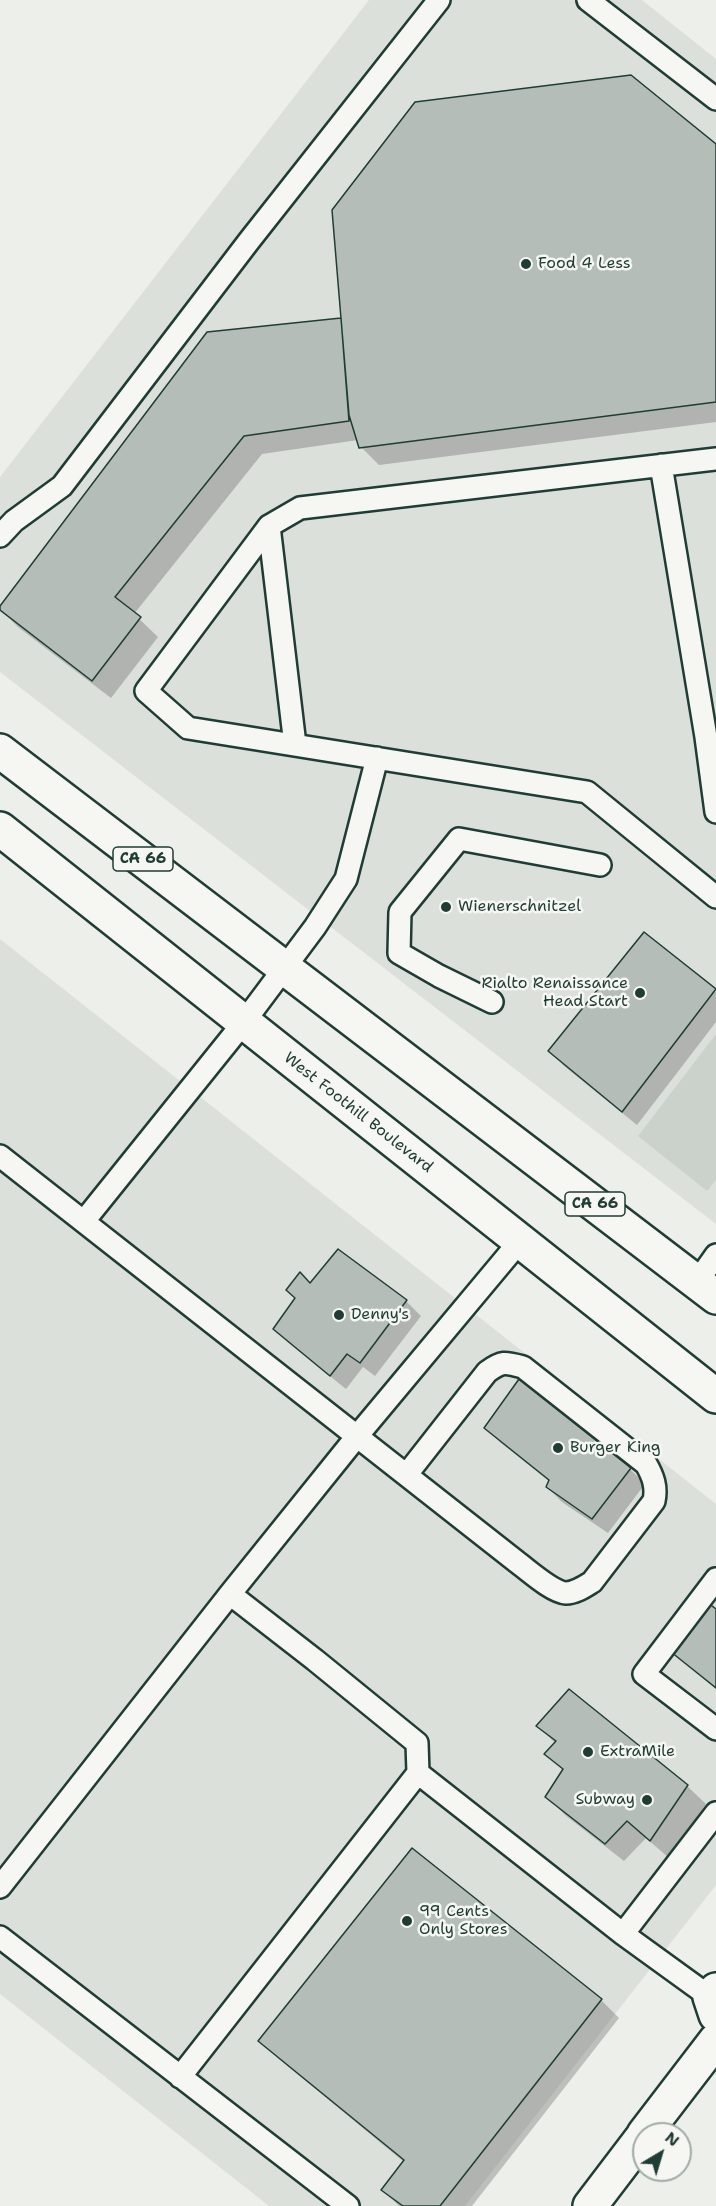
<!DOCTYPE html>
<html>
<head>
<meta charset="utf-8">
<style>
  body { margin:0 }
  #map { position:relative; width:716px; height:2206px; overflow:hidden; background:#edefea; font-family:"Shantell Sans",sans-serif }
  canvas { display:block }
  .north { position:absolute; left:632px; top:2122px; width:60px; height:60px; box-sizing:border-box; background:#f6f6f2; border:2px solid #a0aca6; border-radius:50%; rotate:38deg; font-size:16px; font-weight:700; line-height:24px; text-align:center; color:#1f3d34 }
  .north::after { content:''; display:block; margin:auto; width:21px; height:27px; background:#1f3d34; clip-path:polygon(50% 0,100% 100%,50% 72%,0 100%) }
</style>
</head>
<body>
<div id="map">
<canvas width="716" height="2206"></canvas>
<div class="north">N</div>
</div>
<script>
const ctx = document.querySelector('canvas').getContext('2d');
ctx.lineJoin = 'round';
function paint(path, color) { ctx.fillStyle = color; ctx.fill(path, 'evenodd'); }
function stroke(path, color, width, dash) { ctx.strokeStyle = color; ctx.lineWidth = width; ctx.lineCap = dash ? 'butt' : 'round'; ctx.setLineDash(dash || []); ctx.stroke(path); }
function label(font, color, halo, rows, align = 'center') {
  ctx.font = font + ' "Shantell Sans",sans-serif'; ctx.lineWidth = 5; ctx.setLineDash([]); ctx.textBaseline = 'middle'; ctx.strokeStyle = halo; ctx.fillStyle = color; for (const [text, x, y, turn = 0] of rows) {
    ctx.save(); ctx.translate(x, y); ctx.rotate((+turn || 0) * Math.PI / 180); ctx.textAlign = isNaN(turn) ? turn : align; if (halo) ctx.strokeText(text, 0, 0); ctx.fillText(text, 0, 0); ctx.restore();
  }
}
paint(new Path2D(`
  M369,0h273l74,59v1165l-716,-552v-195z
  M0,939l716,565v381l-251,321h-196l-269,-212z`), '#dce0db');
paint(new Path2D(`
  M716,1034v146l-9,11 -69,-55z`), '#cbd2cc');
paint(new Path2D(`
  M716,146v276l-337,43 -18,-18 -3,-7 -96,14 -128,160 24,23 -47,61 -93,-71 -18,-18 342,-289z
  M644,934l72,58v30l-79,103 -73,-59 -14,-15z
  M339,1252l67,49 15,15 -46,60 -12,-9 -17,22 -56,-45 -15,-15z
  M519,1381l111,88 15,15 -37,49 -46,-31 -15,-15 3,-5 -49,-39 -15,-15z
  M716,1611v78l-48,-41z
  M569,1691l118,95 19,18 -37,54 -23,-20 -22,23 -59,-46 -18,-18 17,-26 -18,-17 10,-10 -18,-18z
  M601,2000l18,18 -147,188h-73l-16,-16 21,-28 -125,-103 -19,-18z`), '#0003');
const building = new Path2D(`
  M631,75l85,69v258l-357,46 -10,-33 -17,-205 83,-108z
  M341,318l8,103 -105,15 -129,161 26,20 -49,64 -92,-71v-4l207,-274z
  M644,932l72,57 -94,123 -74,-61z
  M338,1249l69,51 -47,63 -13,-9 -17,22 -57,-47 22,-31 -9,-8 14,-18 10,11z
  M519,1379l112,89 -39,51 -46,-32 3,-7 -65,-52z
  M704,1600l12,9v79l-50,-40z
  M569,1689l119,96 -38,56 -23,-20 -22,23 -60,-47 18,-28 -19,-15 12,-13 -20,-15z
  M412,1848l190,151 -162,207h-37l-22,-16 23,-30 -146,-119z`);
paint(building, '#b4bdb8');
stroke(building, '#1f3d34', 1.5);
const service = new Path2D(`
  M588,0l128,99
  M716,459l-416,49 -31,18 -123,165 42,37 399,64 129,105
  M661,465l45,272 10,75
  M269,526l26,219
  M0,536l14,-15 48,-35 187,-245 190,-241
  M492,1002l-53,-26 -40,-23 1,-41 59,-73 141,26
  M0,1156l517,406c11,8 35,30 49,31 9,0 18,-6 26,-11l62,-81c3,-14 -1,-25 -8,-37l-123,-97c-18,-5 -21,-6 -36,5l-80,102
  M84,1221l160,-199 71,-95 31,-48 31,-121
  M697,1282l19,-27
  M716,1579l-72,95 72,55
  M230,1594l85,66 102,83 1,30
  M0,1887l230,-293 128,-159 162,-194
  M623,1934l93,-121
  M0,1937l348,269
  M180,2077l238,-304 205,161 87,63`);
const secondary = new Path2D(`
  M716,1990l-6,7 6,18
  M644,2134l72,-94
  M590,2206l54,-71`);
const primary = new Path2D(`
  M0,751l716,546
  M0,829l716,567`);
stroke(service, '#1f3d34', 26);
stroke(secondary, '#1f3d34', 38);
stroke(primary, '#1f3d34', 38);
stroke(service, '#f6f6f2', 21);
stroke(secondary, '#f6f6f2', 33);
stroke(primary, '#f6f6f2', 33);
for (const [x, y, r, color] of [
  [526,264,6,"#1f3d34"],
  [446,907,6,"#1f3d34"],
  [640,993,6,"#1f3d34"],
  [339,1315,6,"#1f3d34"],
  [558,1448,6,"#1f3d34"],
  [588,1752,6,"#1f3d34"],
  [647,1800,6,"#1f3d34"],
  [407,1921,6,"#1f3d34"]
]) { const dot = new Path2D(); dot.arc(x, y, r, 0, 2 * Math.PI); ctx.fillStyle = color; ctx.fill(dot); stroke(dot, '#f6f6f2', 2); }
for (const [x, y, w] of [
  [143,859,60],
  [595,1204,60]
]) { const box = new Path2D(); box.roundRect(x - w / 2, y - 12, w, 24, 4.5); ctx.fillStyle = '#f6f6f2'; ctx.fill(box); stroke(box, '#1f3d34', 1.5); }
label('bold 15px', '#1f3d34', null, [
  ["CA 66",143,859],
  ["CA 66",595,1204]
]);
label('16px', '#1f3d34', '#f6f6f2', [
  ["Food 4 Less",538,264],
  ["Wienerschnitzel",458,907],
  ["Rialto Renaissance",628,984,"right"],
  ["Head Start",628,1002,"right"],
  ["Denny's",351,1315],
  ["Burger King",570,1448],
  ["ExtraMile",600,1752],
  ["Subway",635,1800,"right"],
  ["99 Cents",419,1912],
  ["Only Stores",419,1930]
], 'left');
label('16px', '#1f3d34', '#f6f6f2', [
  ["West Foothill Boulevard",358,1113,38]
]);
</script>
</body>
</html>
